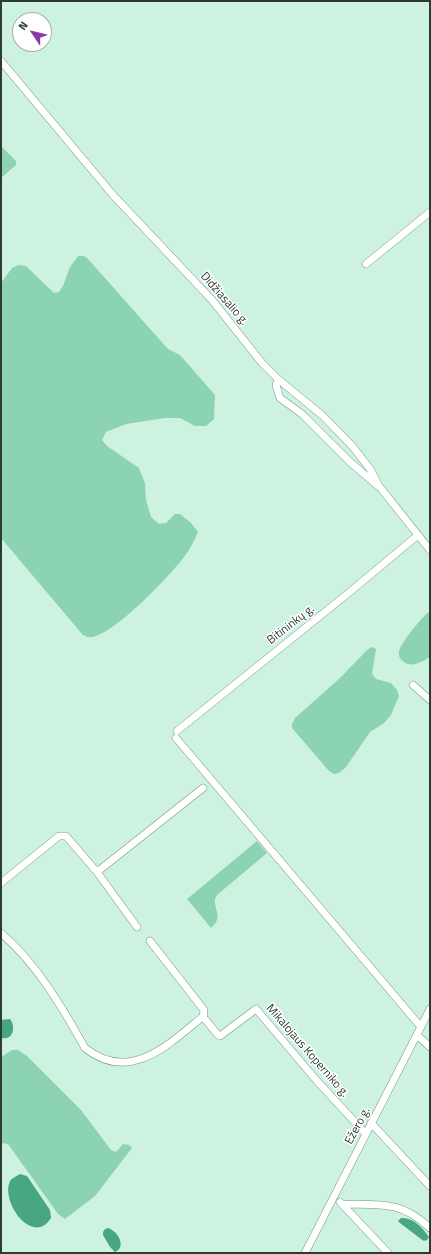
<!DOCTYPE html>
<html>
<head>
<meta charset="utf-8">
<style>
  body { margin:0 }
  #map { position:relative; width:431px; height:1254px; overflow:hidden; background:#cdf3e0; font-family:"Titillium Web",sans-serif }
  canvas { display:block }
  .frame { position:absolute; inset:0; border:2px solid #2c3b34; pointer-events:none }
  .north { position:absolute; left:12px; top:12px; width:40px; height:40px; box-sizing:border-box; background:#fff; border:1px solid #abb1ae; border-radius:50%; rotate:305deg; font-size:11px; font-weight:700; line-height:16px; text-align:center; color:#2c3b34 }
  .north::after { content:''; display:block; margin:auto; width:14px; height:18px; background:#893bab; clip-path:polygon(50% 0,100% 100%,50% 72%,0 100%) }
</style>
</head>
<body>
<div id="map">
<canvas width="431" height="1254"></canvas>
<div class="frame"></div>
<div class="north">N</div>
</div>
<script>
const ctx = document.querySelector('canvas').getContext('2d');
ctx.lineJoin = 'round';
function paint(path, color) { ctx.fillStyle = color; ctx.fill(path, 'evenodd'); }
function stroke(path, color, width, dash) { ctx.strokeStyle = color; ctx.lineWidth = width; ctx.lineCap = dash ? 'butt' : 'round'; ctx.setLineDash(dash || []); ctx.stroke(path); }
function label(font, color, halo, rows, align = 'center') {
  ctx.font = font + ' "Titillium Web",sans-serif'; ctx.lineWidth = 3; ctx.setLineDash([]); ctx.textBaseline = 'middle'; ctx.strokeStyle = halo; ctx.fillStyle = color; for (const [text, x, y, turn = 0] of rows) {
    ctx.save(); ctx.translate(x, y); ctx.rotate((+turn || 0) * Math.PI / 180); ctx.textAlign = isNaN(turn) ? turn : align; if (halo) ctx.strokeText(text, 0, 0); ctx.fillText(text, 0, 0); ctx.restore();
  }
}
paint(new Path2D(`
  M1,146l15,15v4l-15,13z
  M78,256h6l4,3 80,90 12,6 35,40 -1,24 -8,7h-11l-15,-8h-15l-39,6 -20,8 -4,8 5,6 32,22 6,15 1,17 5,17 8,7 7,-1 9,-9h5l11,9 7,9c-3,7 -7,15 -11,21 -12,18 -78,88 -99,84 -1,0 -5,-2 -6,-3l-81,-96v-255l11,-15 7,-3 7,1 28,27 5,-1 4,-6 7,-19z
  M430,611v46c-9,5 -17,11 -26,5 -4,-3 -6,-6 -5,-11 3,-10 23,-34 31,-40z
  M373,647l3,2 -4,25 4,5 15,4 6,7 2,6 -8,19 -7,8 -14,9 -24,35 -7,6 -5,1 -5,-3 -37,-43v-4l3,-6 45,-40 28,-29z
  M257,841l10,12 -50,42c-6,9 3,16 0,25 -1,3 -4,6 -6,8l-24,-29z
  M12,1050h6l9,6 54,54 30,40 5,2 7,-8 6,1 3,3 -37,48 -30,23 -7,-5 -50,-70 -7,-1v-86z`), '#8cd3b2');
paint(new Path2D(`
  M10,1019l2,3c3,9 0,18 -11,16v-18z
  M20,1174l7,2 23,34 1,8c-18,29 -51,-16 -41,-37 2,-3 7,-5 10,-7z
  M401,1218c12,-1 21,9 28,19l-2,3 -3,1 -3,-2 -21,-16 -2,-2z
  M108,1228c10,3 19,19 7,24l-5,-5 -7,-12v-3l2,-3z`), '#48a680');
const minor = new Path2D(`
  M1,61l112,134 99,105 50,63 16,16 45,37 30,31 17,22 9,17 51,64
  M366,264l64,-52
  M278,379l-2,6 4,13 22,16 48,48 28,24
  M413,685l17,15
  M177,731l174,-140 67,-56
  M176,738l245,289
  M97,872l106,-84
  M1,883l58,-47h7l31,36 40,55
  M1,933c36,31 61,74 84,115 44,35 82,-2 116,-30h3l14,17 2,1 36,-27 61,72 49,53
  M150,941l54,69 -1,8
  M417,1035l13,12
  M371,1123l59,63
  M340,1202l48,51
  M342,1204c38,1 58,-4 88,24
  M305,1253l125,-244`);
stroke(minor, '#739785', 8);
stroke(minor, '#fff', 7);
label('12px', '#2c3b34', '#fff', [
  ["Didžiasalio g.",224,299,49],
  ["Bitininkų g.",291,625,-38],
  ["Mikalojaus Koperniko g.",307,1051,49],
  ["Ežero g.",358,1126,-62]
]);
</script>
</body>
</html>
